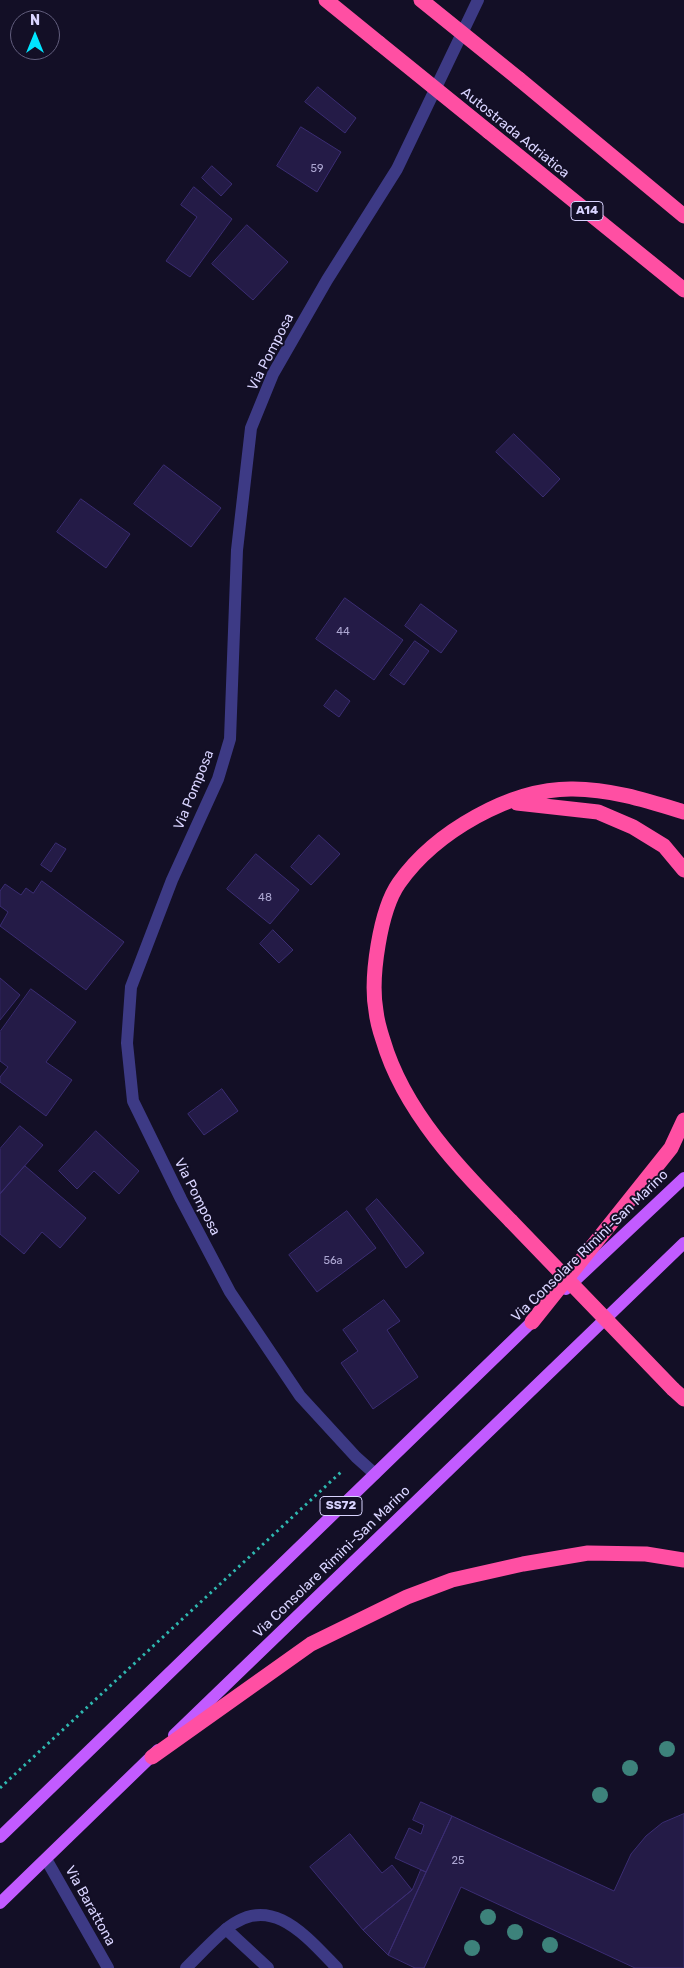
<!DOCTYPE html>
<html>
<head>
<meta charset="utf-8">
<style>
  body { margin:0 }
  #map { position:relative; width:684px; height:1968px; overflow:hidden; background:#130f26; font-family:Rubik,sans-serif }
  canvas { display:block }
  .north { position:absolute; left:10px; top:10px; width:50px; height:50px; box-sizing:border-box; background:#130f26; border:1px solid #625e7d; border-radius:50%; rotate:0deg; font-size:14px; font-weight:700; line-height:20px; text-align:center; color:#d9d4ff }
  .north::after { content:''; display:block; margin:auto; width:18px; height:22px; background:#00e5ff; clip-path:polygon(50% 0,100% 100%,50% 72%,0 100%) }
</style>
</head>
<body>
<div id="map">
<canvas width="684" height="1968"></canvas>
<div class="north">N</div>
</div>
<script>
const ctx = document.querySelector('canvas').getContext('2d');
ctx.lineJoin = 'round';
function paint(path, color) { ctx.fillStyle = color; ctx.fill(path, 'evenodd'); }
function stroke(path, color, width, dash) { ctx.strokeStyle = color; ctx.lineWidth = width; ctx.lineCap = dash ? 'butt' : 'round'; ctx.setLineDash(dash || []); ctx.stroke(path); }
function label(font, color, halo, rows, align = 'center') {
  ctx.font = font + ' Rubik,sans-serif'; ctx.lineWidth = 4; ctx.setLineDash([]); ctx.textBaseline = 'middle'; ctx.strokeStyle = halo; ctx.fillStyle = color; for (const [text, x, y, turn = 0] of rows) {
    ctx.save(); ctx.translate(x, y); ctx.rotate((+turn || 0) * Math.PI / 180); ctx.textAlign = isNaN(turn) ? turn : align; if (halo) ctx.strokeText(text, 0, 0); ctx.fillText(text, 0, 0); ctx.restore();
  }
}
const building = new Path2D(`
  M318,87l38,31 -11,15 -40,-31z
  M301,127l40,25 -24,40 -40,-26z
  M212,166l20,18 -11,12 -19,-18z
  M194,187l38,32 -42,58 -24,-16 31,-44 -16,-12z
  M247,225l41,37 -35,38 -41,-36z
  M514,434l46,45 -17,18 -47,-45z
  M164,465l57,43 -30,39 -57,-43z
  M81,499l49,35 -24,34 -49,-36z
  M345,598l58,42 -29,40 -58,-41z
  M421,604l36,27 -16,22 -36,-27z
  M415,641l14,10 -25,34 -14,-10z
  M336,690l14,11 -11,16 -15,-11z
  M319,835l21,19 -29,31 -20,-18z
  M56,843l10,6 -15,23 -10,-7z
  M256,854l43,36 -29,34 -43,-35z
  M42,881l82,61 -38,48 -86,-64 8,-14 -8,-6v-15l5,-7 16,11 5,-7 7,5z
  M273,930l20,20 -14,13 -19,-19z
  M0,978l20,17 -20,25z
  M31,989l45,33 -30,40 26,18 -26,36 -46,-34v-5l8,-10 -8,-6v-29z
  M222,1089l16,22 -34,24 -16,-21z
  M20,1126l23,19 -43,49v-45z
  M96,1131l43,40 -20,23 -25,-23 -17,18 -18,-18z
  M25,1166l61,52 -26,30 -18,-16 -18,22 -24,-20v-40z
  M377,1199l47,54 -18,15 -40,-59z
  M347,1211l29,37 -59,44 -28,-37z
  M384,1300l16,21 -13,9 31,47 -45,32 -32,-46 17,-12 -15,-21z
  M421,1802l31,14 -26,56 -31,-14 14,-30 12,6 3,-9 -11,-5z
  M684,1814v154h-49l-174,-81 -37,81h-9l-27,-13 64,-139 162,75 17,-37 15,-18 16,-13z
  M350,1834l32,39 10,-8 20,25 -49,40 -53,-63z
  M421,1870l5,2 -38,83 -25,-25 49,-40z`);
paint(building, '#241b47');
stroke(building, '#3b2d73', 1);
stroke(new Path2D(`
  M0,1788l341,-316`), '#2fb8b0', 3, [2.5, 4]);
stroke(new Path2D(`
  M226,1929l42,39`), '#3d3a85', 12);
stroke(new Path2D(`
  M375,1474l-19,-17 -56,-61 -70,-104 -49,-93 -48,-98 -6,-58 4,-56 41,-107 46,-101 12,-40 7,-189 14,-122 22,-54 54,-94 70,-111 81,-169
  M46,1859l62,109
  M186,1968c13,-13 25,-26 39,-38 45,-39 81,6 112,38`), '#3d3a85', 12);
stroke(new Path2D(`
  M566,1289l118,-111
  M174,1735l510,-492
  M0,1837l539,-522
  M0,1903l158,-153`), '#c25bff', 12);
stroke(new Path2D(`
  M326,0l53,43
  M519,79l165,137
  M489,132l195,158
  M517,803l81,9 35,15 31,19 20,24
  M511,1221c-51,-52 -107,-109 -128,-181 -3,-9 -6,-19 -7,-29 -6,-33 4,-101 23,-128 36,-51 112,-95 174,-94 38,0 75,12 111,23
  M532,1322l139,-174 13,-28
  M673,1389l11,10
  M152,1757l159,-113 96,-47 45,-17 71,-16 65,-11 58,1 38,6`), '#ff4fa3', 15);
stroke(new Path2D(`
  M421,0l98,79
  M379,43l110,89
  M511,1221l162,168`), '#ff4fa3', 15);
ctx.fillStyle = '#3d827b';
for (const [x, y] of [
  [667,1749],
  [630,1768],
  [600,1795],
  [488,1917],
  [515,1932],
  [550,1945],
  [472,1948]
]) { ctx.beginPath(); ctx.arc(x, y, 8, 0, 2 * Math.PI); ctx.fill(); }
label('11px', '#aca6d1', null, [
  ["59",317,169],
  ["44",343,632],
  ["48",265,898],
  ["56a",333,1261],
  ["25",458,1861]
]);
for (const [x, y, w] of [
  [587,211,32],
  [341,1506,42]
]) { const box = new Path2D(); box.roundRect(x - w / 2, y - 9.5, w, 19, 4); ctx.fillStyle = '#130f26'; ctx.fill(box); stroke(box, '#d9d4ff', 1); }
label('bold 12px', '#d9d4ff', null, [
  ["A14",587,211],
  ["SS72",341,1506]
]);
label('14px', '#d9d4ff', '#130f26', [
  ["Autostrada Adriatica",515,133,39],
  ["Via Pomposa",271,352,-63],
  ["Via Pomposa",194,790,-68],
  ["Via Pomposa",197,1197,63],
  ["Via Consolare Rimini-San Marino",590,1246,-44],
  ["Via Consolare Rimini-San Marino",332,1562,-44],
  ["Via Barattona",90,1906,61]
]);
</script>
</body>
</html>
